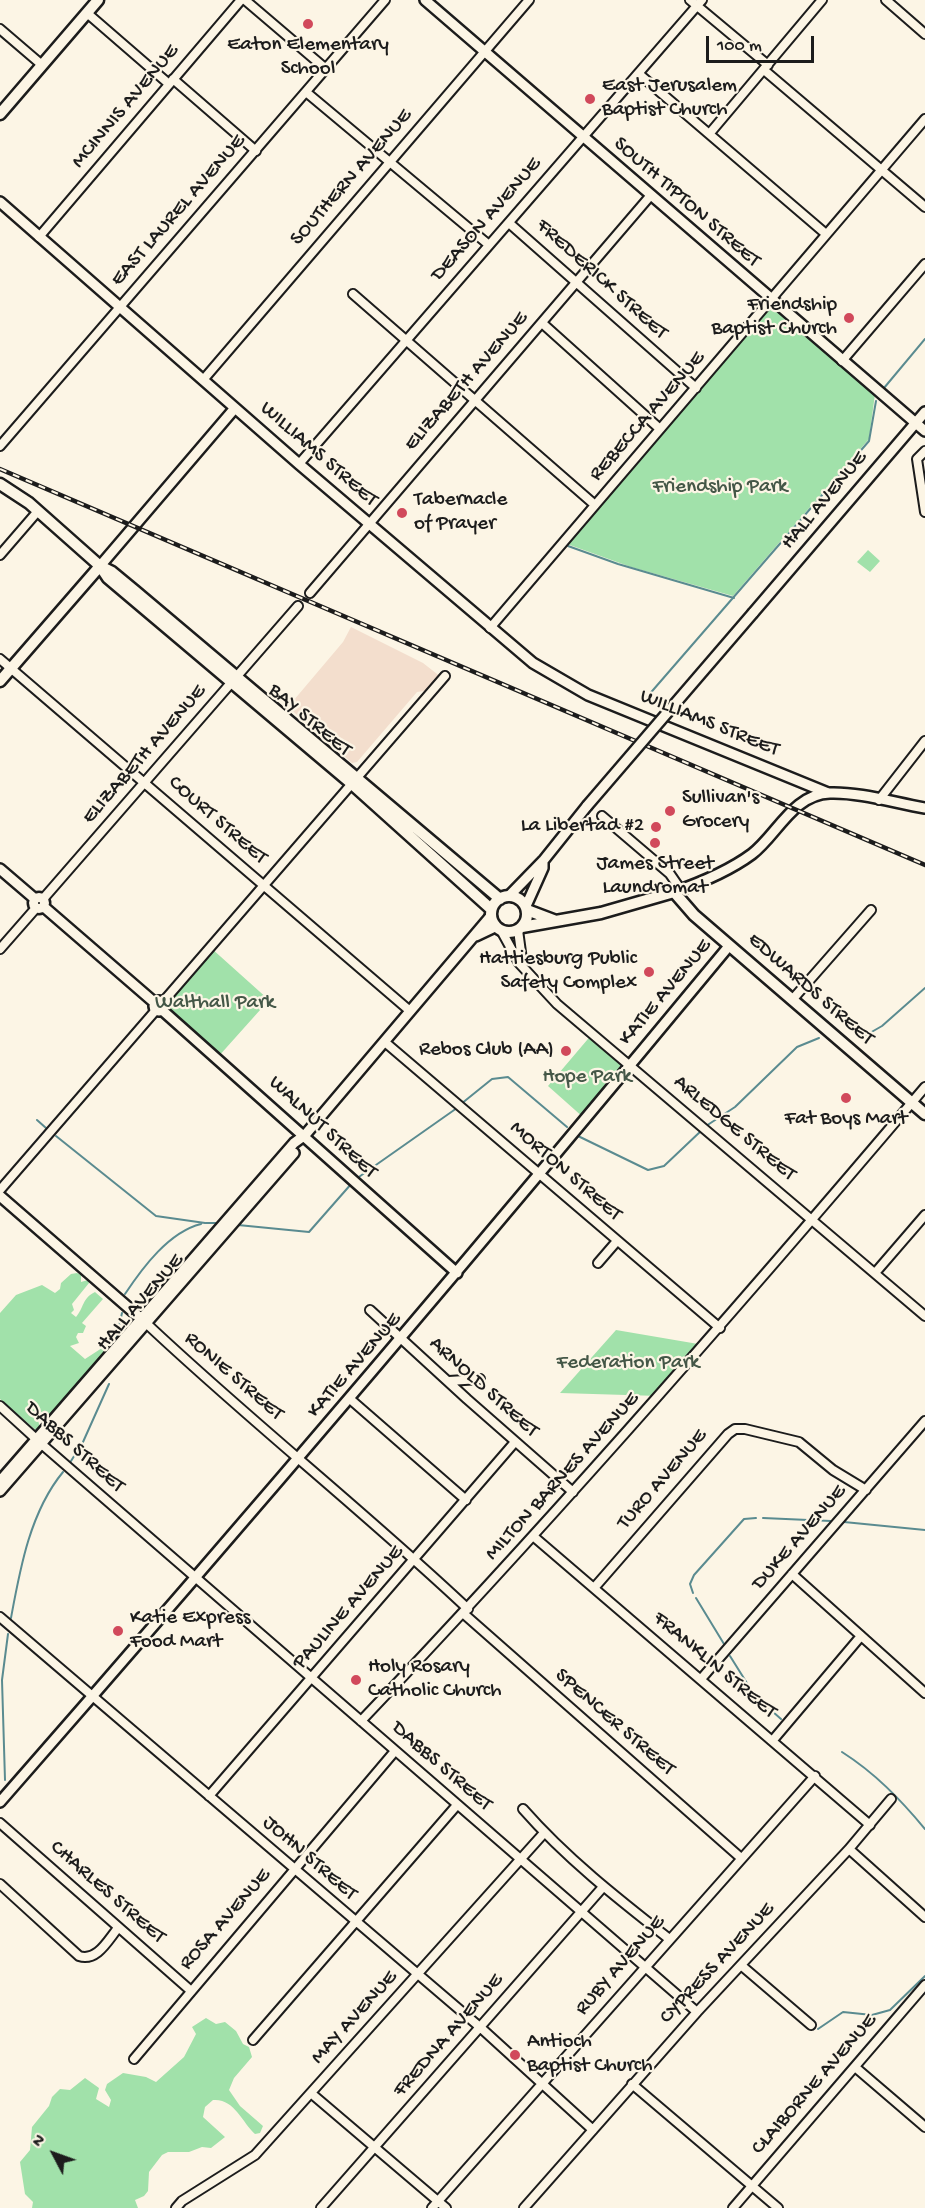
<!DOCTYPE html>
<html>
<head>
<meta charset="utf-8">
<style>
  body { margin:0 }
  #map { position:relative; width:925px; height:2208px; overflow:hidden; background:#fcf5e5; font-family:"Gochi Hand",sans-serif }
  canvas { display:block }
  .north { position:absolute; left:24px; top:2124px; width:60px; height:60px; -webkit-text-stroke:4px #fcf5e5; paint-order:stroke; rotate:311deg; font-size:16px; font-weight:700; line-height:24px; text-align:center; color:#1c1c1c }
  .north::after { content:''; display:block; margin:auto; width:21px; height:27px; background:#1c1c1c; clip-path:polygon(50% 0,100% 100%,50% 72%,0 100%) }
  .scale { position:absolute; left:706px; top:36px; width:108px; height:27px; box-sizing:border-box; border:3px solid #1c1c1c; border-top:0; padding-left:8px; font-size:18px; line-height:21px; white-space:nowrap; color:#1c1c1c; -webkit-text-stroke:4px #fcf5e5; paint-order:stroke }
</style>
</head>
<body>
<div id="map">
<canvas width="925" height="2208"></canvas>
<div class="north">N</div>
<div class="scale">100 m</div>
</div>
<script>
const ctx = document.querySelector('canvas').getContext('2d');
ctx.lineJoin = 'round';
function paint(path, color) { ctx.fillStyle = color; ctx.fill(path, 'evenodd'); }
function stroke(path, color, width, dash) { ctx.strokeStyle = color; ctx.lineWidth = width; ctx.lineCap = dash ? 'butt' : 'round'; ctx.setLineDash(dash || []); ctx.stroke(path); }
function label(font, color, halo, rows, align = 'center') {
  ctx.font = font + ' "Gochi Hand",sans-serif'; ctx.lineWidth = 4.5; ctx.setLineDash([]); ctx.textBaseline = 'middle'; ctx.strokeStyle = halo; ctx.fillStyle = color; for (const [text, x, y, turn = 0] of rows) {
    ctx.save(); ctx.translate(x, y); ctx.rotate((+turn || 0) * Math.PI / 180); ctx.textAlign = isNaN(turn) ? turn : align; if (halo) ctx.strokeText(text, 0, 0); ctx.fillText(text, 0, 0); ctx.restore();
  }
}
paint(new Path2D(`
  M351,627l72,36 18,14 -10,13 -14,2 -60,70 -5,1 -64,-56 55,-65z`), '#f3decd');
paint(new Path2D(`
  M772,307l103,87 -6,45 -136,157 -102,-29 -64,-23z
  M868,550l12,11 -10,11 -13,-10z
  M211,948l58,52 -51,57 -56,-47z
  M593,1033l37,32 -46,53 -36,-32z
  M77,1273l4,2v7l7,-2 1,3 -17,21 2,6 -3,3 5,4c8,-9 6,-19 19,-25l8,7 -21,24 4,3 -3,7h-5l-2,4 3,6 -9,3 15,13 17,-11 7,-16 6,1 -3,17 -56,63h-5v6l-3,2 -7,-5 -4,1 4,14 -3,1 -38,-33v-86l16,-18 26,-10 13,8 5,-4 1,-6 10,-9z
  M616,1330l88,15 -45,51 -99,-3z
  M206,2018l10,6 9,-2 11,9 7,13 6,3 3,10 -18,21 -5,12 11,16 23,20 -3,7 -5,1c-13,-12 -21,-36 -42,-34l-8,7 -2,10 22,20 -14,11 -9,-1 -13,5h-21l-6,3 -13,17 -1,19 -4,5 -9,4 3,8h-106l1,-6 -8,-8 -5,-32 10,-12 2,-23 17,-21 3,-9 8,-8 10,1 15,-12 14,10 -3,11 13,8 2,-7 -6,-10 2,-6 16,-11 23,4 10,5 28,-25 12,-23 -4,-7z`), '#a1e1aa');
stroke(new Path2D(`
  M884,388l41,-49
  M568,546l50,18 116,34
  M647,697l222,-256 7,-40
  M861,1038l21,-12 43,-38
  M461,1104l31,-25 16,-2 59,50
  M37,1120l9,8
  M706,1126l29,-19 62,-60 22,-9
  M56,1136l100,80 49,7
  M578,1136l70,34 16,-4 38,-36
  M356,1179l101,-71
  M206,1223h15
  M238,1225l71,7 43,-49
  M125,1294c18,-27 44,-62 76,-70
  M115,1343l7,-30
  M71,1461l12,-19 26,-58
  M763,1518l68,3
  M844,1522l81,8
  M693,1593l-3,-9 4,-9 50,-56 12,-1
  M696,1598l28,46
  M11,1618c9,-49 19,-106 52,-146
  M730,1656l25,40 26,23
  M842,1752c33,21 58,47 83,77
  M5,1780l-3,-100 6,-46
  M818,2029l25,-17 29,3 18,-5 35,-34`), '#5a8b90', 2);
const minor = new Path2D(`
  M245,0l81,69
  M690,0l78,65
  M886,0l39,34
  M87,13l82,71
  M0,29l42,36
  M764,70l161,137
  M639,74l187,160
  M173,79l83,72
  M306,92l183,153
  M710,133l112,-133
  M509,223l187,165
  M39,237l202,-237
  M353,294l242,211
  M542,323l118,106
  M842,361l83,-97
  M203,380l326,-380
  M0,446l385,-446
  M925,451l-8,8 8,53
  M299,464l403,-464
  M0,555l38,-44
  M310,593l341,-398
  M490,628l435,-509
  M0,659l410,352
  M879,800l46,-59
  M602,816l68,58 11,16
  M43,899l255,-293
  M518,930l5,37
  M502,932l17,31 38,41 368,312
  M0,949l36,-41
  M792,1000l79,-90
  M162,1003l283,-327
  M386,1043l334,285
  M0,1190l156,-180
  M598,1263l19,-22
  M875,1273l50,-58
  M370,1310l97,89 106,93
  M147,1324c104,98 217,187 321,285
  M449,1381l31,-2
  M350,1399l116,101
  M0,1406l45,41 652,565
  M533,1536l337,289
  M792,1574l133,119
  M594,1588l134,-154 7,-5h10l54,13 34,28 33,20
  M464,1614l277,244
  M0,1617l481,411 112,102
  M701,1679l224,-258
  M361,1721c195,-205 381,-418 564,-634
  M773,1740l88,-104
  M209,1796l306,-354
  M523,1809c43,49 94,89 145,129
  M0,1823l190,167
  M849,1849l76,68
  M0,1884l79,72c18,6 29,-16 39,-28
  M742,1966l69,59
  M253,2040l204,-235
  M134,2059l261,-308
  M855,2067l70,60
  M632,2084l146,124
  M312,2094l134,114
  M176,2208l6,-7 73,-46 289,-322
  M321,2208l282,-321
  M432,2208l383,-432
  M524,2208l173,-196 152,-163 42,-50
  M733,2208l192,-223`);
const tertiary = new Path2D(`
  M425,0l500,431
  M0,202l299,262 234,199 55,32 240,98
  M100,566l135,-158
  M753,613l172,-201
  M0,869l35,30
  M674,892c26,-9 55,-21 78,-38 25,-19 41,-60 78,-61 30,-1 65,10 95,15
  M509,896l34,-35 44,-55
  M33.5 903a5.5 5.5 0 1 1 11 0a5.5 5.5 0 1 1-11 0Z
  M526,906l17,-38v-7
  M44,907l111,96
  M476,936l19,-9
  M154 1006a5 5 0 1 1 10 0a5 5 0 1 1-10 0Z
  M162,1010l295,263
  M0,1196l145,126
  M0,1481l294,-338 11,-8 185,-218
  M0,1491l294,-338
  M0,1802c247,-282 490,-567 729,-856`);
const secondary = new Path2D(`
  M0,114l98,-114
  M0,484l29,19 71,63 12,6 23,19 365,308
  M100,566l8,12 244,206 139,125
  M0,681l100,-115
  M491 914a18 18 0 1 1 36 0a18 18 0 1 1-36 0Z
  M527,910l29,11
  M522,927l79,-14 73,-21 20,23 231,199`);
stroke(minor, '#1c1c1c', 12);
stroke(tertiary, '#1c1c1c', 14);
stroke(secondary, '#1c1c1c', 15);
stroke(minor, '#fcf5e5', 8);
stroke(tertiary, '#fcf5e5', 9);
stroke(secondary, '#fcf5e5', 10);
const rail = new Path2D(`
  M0,469l925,396`);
stroke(rail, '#1c1c1c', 4.5);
stroke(rail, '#fcf5e5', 2, [7]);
const tertiaryBridge = new Path2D(`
  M587,806l166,-193`);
stroke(tertiaryBridge, '#1c1c1c', 14, []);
stroke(tertiaryBridge, '#fcf5e5', 9);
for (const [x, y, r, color] of [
  [308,24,6,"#d1495b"],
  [590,99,6,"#d1495b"],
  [849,318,6,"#d1495b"],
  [402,513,6,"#d1495b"],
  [670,811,6,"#d1495b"],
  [656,827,6,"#d1495b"],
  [655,843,6,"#d1495b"],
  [649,972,6,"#d1495b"],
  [566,1051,6,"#d1495b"],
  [846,1098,6,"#d1495b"],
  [118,1631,6,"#d1495b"],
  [356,1680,6,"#d1495b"],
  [515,2055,6,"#d1495b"]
]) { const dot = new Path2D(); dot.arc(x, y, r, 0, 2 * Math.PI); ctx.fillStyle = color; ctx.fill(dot); stroke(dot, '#fcf5e5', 2); }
label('21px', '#1c1c1c', '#fcf5e5', [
  ["Eaton Elementary",308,46,"center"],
  ["School",308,70,"center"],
  ["East Jerusalem",602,87],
  ["Baptist Church",602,111],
  ["Friendship",837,306,"right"],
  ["Baptist Church",837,330,"right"],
  ["Tabernacle",414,501],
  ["of Prayer",414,525],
  ["Sullivan's",682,799],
  ["Grocery",682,823],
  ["La Libertad #2",644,827,"right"],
  ["James Street",655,865,"center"],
  ["Laundromat",655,889,"center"],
  ["Hattiesburg Public",637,960,"right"],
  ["Safety Complex",637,984,"right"],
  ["Rebos Club (AA)",554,1051,"right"],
  ["Fat Boys Mart",846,1120,"center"],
  ["Katie Express",130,1619],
  ["Food Mart",130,1643],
  ["Holy Rosary",368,1668],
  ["Catholic Church",368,1692],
  ["Antioch",527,2043],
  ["Baptist Church",527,2067]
], 'left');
label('21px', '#1c1c1c', '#fcf5e5', [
  ["MCINNIS AVENUE",126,107,-50],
  ["SOUTHERN AVENUE",352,178,-49],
  ["SOUTH TIPTON STREET",686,203,41],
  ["EAST LAUREL AVENUE",179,211,-49],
  ["DEASON AVENUE",487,220,-49],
  ["FREDERICK STREET",601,280,42],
  ["ELIZABETH AVENUE",467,382,-49],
  ["REBECCA AVENUE",648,417,-49],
  ["WILLIAMS STREET",318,455,41],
  ["HALL AVENUE",825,501,-50],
  ["BAY STREET",309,721,40],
  ["WILLIAMS STREET",709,724,22],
  ["ELIZABETH AVENUE",145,755,-49],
  ["COURT STREET",217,821,41],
  ["EDWARDS STREET",810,990,41],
  ["KATIE AVENUE",666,993,-50],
  ["WALNUT STREET",322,1128,43],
  ["ARLEDGE STREET",734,1129,40],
  ["MORTON STREET",565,1172,41],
  ["HALL AVENUE",141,1303,-49],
  ["KATIE AVENUE",355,1366,-49],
  ["RONIE STREET",233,1377,41],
  ["ARNOLD STREET",483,1388,42],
  ["DABBS STREET",74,1448,42],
  ["MILTON BARNES AVENUE",563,1477,-48],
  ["TURO AVENUE",663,1480,-49],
  ["DUKE AVENUE",800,1538,-49],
  ["PAULINE AVENUE",349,1608,-49],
  ["FRANKLIN STREET",714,1666,40],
  ["SPENCER STREET",614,1723,41],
  ["DABBS STREET",441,1767,41],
  ["JOHN STREET",309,1859,41],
  ["CHARLES STREET",107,1893,41],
  ["ROSA AVENUE",226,1920,-49],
  ["CYPRESS AVENUE",718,1964,-47],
  ["RUBY AVENUE",621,1966,-49],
  ["MAY AVENUE",355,2018,-48],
  ["FREDNA AVENUE",449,2036,-49],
  ["CLAIBORNE AVENUE",815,2085,-49]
]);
label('21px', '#445747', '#fcf5e5', [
  ["Friendship Park",720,488],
  ["Walthall Park",215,1004],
  ["Hope Park",587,1078],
  ["Federation Park",628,1364]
]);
</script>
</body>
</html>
